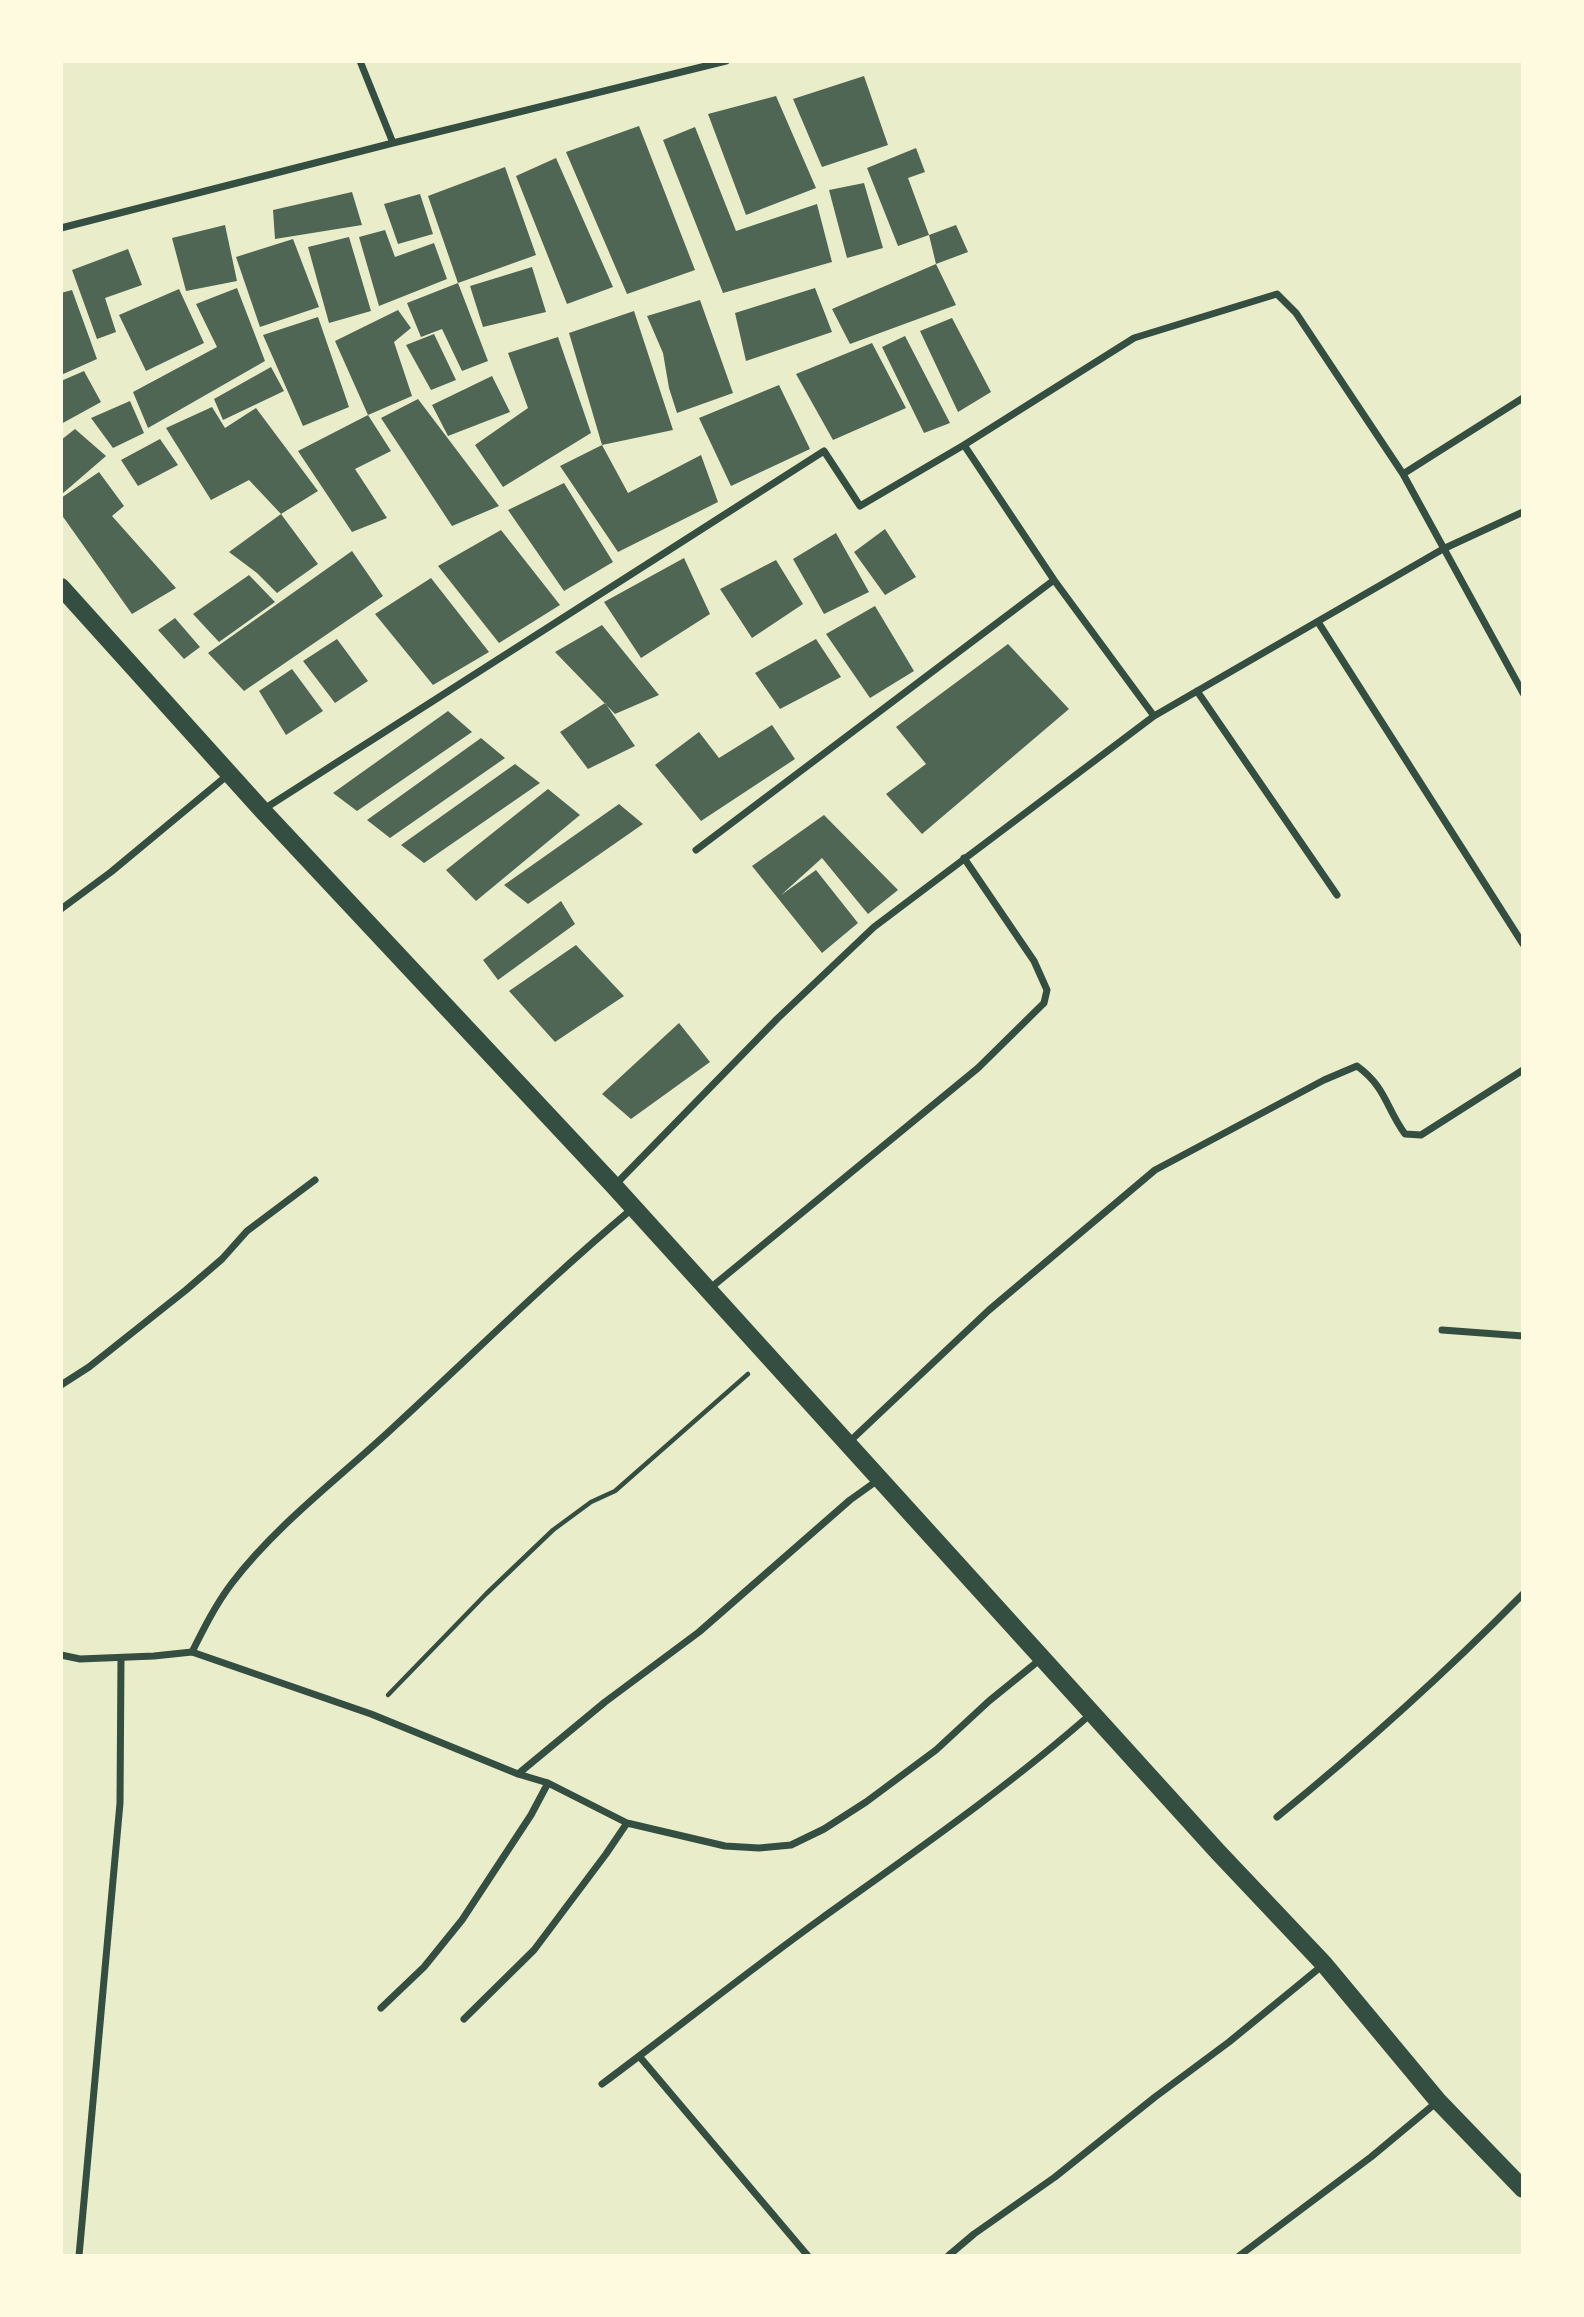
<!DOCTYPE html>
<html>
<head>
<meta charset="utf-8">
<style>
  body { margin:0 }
  #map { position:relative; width:1584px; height:2317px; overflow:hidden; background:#e9edc9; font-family:"Work Sans",sans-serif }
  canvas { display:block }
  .frame { position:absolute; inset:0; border:63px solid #fefae0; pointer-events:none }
</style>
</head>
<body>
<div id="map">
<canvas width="1584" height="2317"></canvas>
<div class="frame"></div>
</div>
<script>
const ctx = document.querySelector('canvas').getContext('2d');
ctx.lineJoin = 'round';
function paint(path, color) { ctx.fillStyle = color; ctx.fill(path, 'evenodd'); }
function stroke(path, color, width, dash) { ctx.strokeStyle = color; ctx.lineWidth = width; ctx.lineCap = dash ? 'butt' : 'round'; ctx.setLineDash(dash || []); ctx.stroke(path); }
paint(new Path2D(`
  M864,76l24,69 -66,22 -29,-68z
  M776,96l40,92 -70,27 -38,-101z
  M639,126l56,144 -68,24 -61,-142z
  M695,127l41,104 81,-27 15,58 -109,31 -60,-153z
  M916,148l9,24 -17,6 21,57 -31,11 -31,-78z
  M556,158l57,129 -46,17 -51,-128z
  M505,167l31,88 -78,28 -30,-87z
  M864,183l19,65 -36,10 -18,-68z
  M352,192l10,33 -87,14 -2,-29z
  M420,194l13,40 -35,10 -14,-40z
  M225,225l12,56 -51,10 -14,-53z
  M956,225l12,27 -32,12 -7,-29z
  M385,230l10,27 39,-14 13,36 -68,27 -20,-69z
  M349,237l22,74 -42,12 -21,-76z
  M293,239l26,68 -59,20 -24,-70z
  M128,249l14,36 -37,13 11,34 -19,7 -25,-69z
  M936,264l20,41 -106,39 -18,-35z
  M532,267l14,45 -63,15 -13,-41z
  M458,283l30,78 -26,10 -20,-42 -21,8 -14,-34z
  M237,288l28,73 -117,67 -15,-36 84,-45 -21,-43z
  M815,288l17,44 -86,29 -11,-48z
  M179,289l25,54 -58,28 -27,-56z
  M72,290l25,69 -36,16v-82z
  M700,300l33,93 -56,20 -8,-25 -6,-35 -16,-37z
  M398,310l13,18 -17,14 18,54 -44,19 -33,-74z
  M634,311l39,119 -71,15 -33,-112z
  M318,317l31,90 -46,19 -40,-91z
  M952,318l39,74 -33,20 -38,-81z
  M434,334l22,46 -25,10 -25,-45z
  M905,336l45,87 -26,10 -42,-86z
  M558,337l33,96 -88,54 -28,-42 53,-37 -20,-55z
  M872,343l34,65 -73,32 -37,-66z
  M271,367l13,24 -61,29 -9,-21z
  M84,371l17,31 -40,22v-43z
  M492,376l18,36 -62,24 -16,-31z
  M779,385l31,64 -79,37 -32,-68z
  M418,399l81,107 -47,20 -71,-108z
  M130,401l14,32 -31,15 -22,-30z
  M212,407l13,21 31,-20 62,83 -37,23 -32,-34 -38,20 -45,-72z
  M368,415l23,36 -36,18 32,49 -35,14 -54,-81z
  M75,429l31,27 -44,38 -1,-54z
  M160,439l18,26 -40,21 -17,-26z
  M602,445l26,48 73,-38 17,47 -100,50 -58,-86z
  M99,472l25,34 -12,10 64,72 -44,26 -71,-100v-16z
  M564,483l49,79 -49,29 -56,-81z
  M281,514l37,50 -41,29 -20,-20 -28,-21z
  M885,529l31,48 -31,18 -31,-43z
  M501,530l59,75 -61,38 -61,-77z
  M836,533l33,59 -45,22 -31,-55z
  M352,551l31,45 -139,95 -36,-38z
  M684,558l26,56 -69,44 -37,-56z
  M776,560l27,44 -51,34 -32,-49z
  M249,575l26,27 -56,40 -26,-28z
  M431,578l58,74 -56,33 -58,-71z
  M875,606l39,65 -44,27 -44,-64z
  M175,618l25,29 -16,12 -26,-29z
  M602,625l57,70 -44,19 -60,-62z
  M337,639l31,42 -33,22 -32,-42z
  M816,639l25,38 -61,32 -25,-36z
  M1008,644l61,65 -147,125 -36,-40 40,-30 -30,-37z
  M292,669l31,42 -37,24 -27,-44z
  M605,703l30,43 -47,23 -28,-37z
  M448,711l24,21 -115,79 -24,-18z
  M772,725l23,34 -94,62 -46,-56 44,-33 20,26z
  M481,738l24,20 -115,80 -23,-18z
  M515,764l25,19 -116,80 -23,-18z
  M548,789l32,26 -104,86 -30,-31z
  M619,804l24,20 -115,80 -24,-19z
  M824,815l74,75 -30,24 -46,-56 -41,37 35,-25 42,53 -36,30 -70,-87z
  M561,901l14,23 -77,56 -15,-20z
  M576,945l48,51 -69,46 -46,-51z
  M679,1023l31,39 -79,57 -29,-25z`), '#4f6655');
stroke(new Path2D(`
  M388,1695l98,-101 67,-64 38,-28 24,-11 133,-117`), '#344e41', 4.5);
stroke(new Path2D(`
  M360,61l33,82
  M61,228l332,-85 333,-82
  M1523,398l-120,76 120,219
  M964,445l90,135 100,136
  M1318,622l205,322
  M1197,691l140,204
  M264,809l560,-358 36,55 104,-61 170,-107 143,-44 19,19 107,161
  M696,850l358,-270
  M61,909l50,-37 118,-98
  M614,1186l163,-167 97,-92 280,-211 289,-167 80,-37
  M708,1290l270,-222 66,-65 3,-13 -13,-29 -70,-103
  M1442,1330l81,6
  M61,1385l28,-18 97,-77 36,-31 25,-28 68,-51
  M847,1444l142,-134 166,-140 169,-90 33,-14c29,21 29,42 48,68l16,1 102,-65
  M192,1652c12,-24 24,-48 40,-69 47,-61 110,-107 165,-159 79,-73 154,-147 236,-216
  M61,1655l19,4 74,-3 38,-4 179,62 147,60 30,9 79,40 98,23 34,2 32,-3 33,-16 42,-27 70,-52 53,-49 53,-43
  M518,1774l87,-72 94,-70 151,-132 28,-20
  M1277,1817c86,-70 168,-144 246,-223
  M381,2008l43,-41 38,-47 69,-105 17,-32
  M464,2019l70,-69 72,-96 21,-31
  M639,2056l169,200
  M602,2084c74,-55 145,-112 220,-166 92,-66 185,-130 270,-205
  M79,2256l41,-453 1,-145
  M948,2256l26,-22 81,-57 100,-80 74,-55 94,-77
  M1239,2256l132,-99 66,-55`), '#344e41', 7);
stroke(new Path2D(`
  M61,587l201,223 352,376 604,666 106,112 114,137 85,88`), '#344e41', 18);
</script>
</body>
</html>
